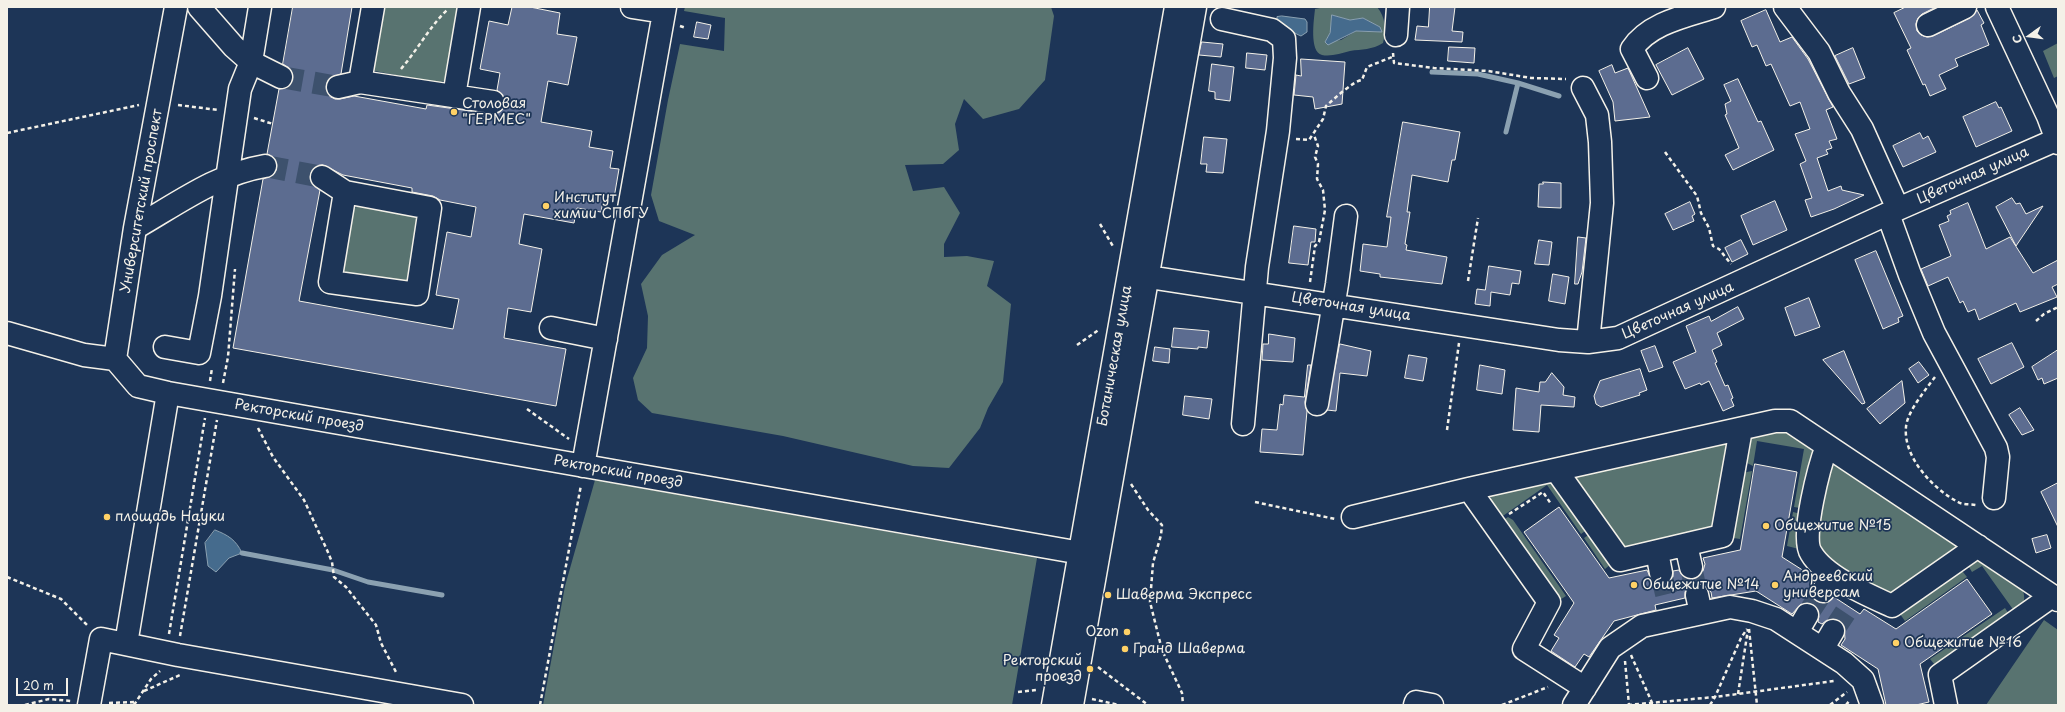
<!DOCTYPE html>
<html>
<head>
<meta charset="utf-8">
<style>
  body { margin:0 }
  #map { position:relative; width:2065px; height:712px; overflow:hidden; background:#1d3557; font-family:"Playpen Sans",sans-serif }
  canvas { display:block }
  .frame { position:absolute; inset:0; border:8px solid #f4f1e8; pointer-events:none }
  .north { position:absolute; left:2009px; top:16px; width:40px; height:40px; -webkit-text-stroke:3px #1d3557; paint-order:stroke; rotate:256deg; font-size:11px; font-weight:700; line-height:16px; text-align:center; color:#f4f1e8 }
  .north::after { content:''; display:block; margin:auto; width:14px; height:18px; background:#f4f1e8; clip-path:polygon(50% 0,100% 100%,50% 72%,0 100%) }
  .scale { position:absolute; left:16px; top:678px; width:52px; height:18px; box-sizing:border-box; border:2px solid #f4f1e8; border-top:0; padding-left:5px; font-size:12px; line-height:14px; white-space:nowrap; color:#f4f1e8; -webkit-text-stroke:3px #1d3557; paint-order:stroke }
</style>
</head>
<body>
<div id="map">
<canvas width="2065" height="712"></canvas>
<div class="frame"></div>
<div class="north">С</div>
<div class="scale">20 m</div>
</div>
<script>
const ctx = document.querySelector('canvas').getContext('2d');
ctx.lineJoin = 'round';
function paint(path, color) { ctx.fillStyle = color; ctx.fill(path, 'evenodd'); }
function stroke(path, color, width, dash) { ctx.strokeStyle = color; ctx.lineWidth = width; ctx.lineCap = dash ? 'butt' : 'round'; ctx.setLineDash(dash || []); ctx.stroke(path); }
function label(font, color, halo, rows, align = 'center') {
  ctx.font = font + ' "Playpen Sans",sans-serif'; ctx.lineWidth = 3.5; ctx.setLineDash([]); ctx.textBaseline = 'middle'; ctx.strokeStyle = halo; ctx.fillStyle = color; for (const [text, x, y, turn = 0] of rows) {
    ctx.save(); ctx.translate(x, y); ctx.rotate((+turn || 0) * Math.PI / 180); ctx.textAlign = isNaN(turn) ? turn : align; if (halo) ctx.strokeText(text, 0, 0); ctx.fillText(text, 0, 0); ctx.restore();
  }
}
paint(new Path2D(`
  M379,7h86l-17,73 -11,3 -62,-12 -4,-3z
  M685,7h366l3,9 -9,64 -26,29 -36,10 -19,-20 -9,25 4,26 -16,14 -38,1 8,26 31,-4 16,26 -16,31v13l23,-1 27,5 -7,25 24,18 -8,78 -15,26 -8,20 -31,40 -36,-2 -130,-30 -131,-23 -14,-13 -5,-22 14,-30 1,-32 -7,-32 21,-29 33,-20 -36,-14 -8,-26 17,-95 12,-56 44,7 1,-33 -41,-7z
  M1325,7h52c9,10 9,24 6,36 -11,7 -21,6 -33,8 -9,2 -19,6 -28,4 -13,-3 -8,-36 -7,-46zM1332,15l18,5 13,-2 17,9 -2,5 -22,-1 -15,9 -16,2 5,-9z
  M2058,43v33l-4,2 -11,-27z
  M360,206l52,9 6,4 -5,63 -68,-3 -8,-15 14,-55z
  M1779,426l27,16 8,12 -8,55 -12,-2 10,-58 -47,-8 -4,25 -10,-5 5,-23z
  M1731,437l-9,78 -11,13 -86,20 -4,-1 -51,-74z
  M1839,462l123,81 -8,16 -66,37 -51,-28 -20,-23 6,-71z
  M1752,471l-12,68 -13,-2 15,-64z
  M1550,478l41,49 -10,7 -34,-49 -50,35 -8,-16 3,-10z
  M595,480l442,78 -25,147h-469l22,-119z
  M1793,512l12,3 -6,34 -12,-3z
  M1508,517l5,3 53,76 -11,7 -56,-80z
  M1594,531l21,30 -10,8 -21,-31z
  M1978,559l43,27c6,12 3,19 -4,29l-35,-49 -10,6 -6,-10z
  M1959,567l8,10 -62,44 -8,-11z
  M2005,608l7,11 -73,51 -9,-11z
  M2044,620l14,10v75h-72z`), '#587370');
const water = new Path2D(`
  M1332,15l18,5 13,-2 17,9 2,5 -26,-1 -28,14 -3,-3 5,-9z
  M1282,16l23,3 2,3v10l-6,4c-8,-3 -16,-10 -24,-15v-4z
  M215,530c13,5 21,10 27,23l-13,5 -13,14 -8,-6 -3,-23z`);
paint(water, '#456b8d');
stroke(water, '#8ba1b1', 1);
stroke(new Path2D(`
  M1432,72l46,2 40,9 41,13
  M1506,132l12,-49
  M242,553l91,17 35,12 74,13`), '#8ba1b1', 5);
const building = new Path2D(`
  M293,7h59l-11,67 -11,4 -4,6v6l3,6 6,3h5l14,-3 72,13 1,-4 65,9h5l5,-4 3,-6v-6l-8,-8 3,-17 -20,-4 9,-48 19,4 4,-18h18l30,6 -3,21 20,3 -9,48 -20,-4 -7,41 51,9 -3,16 24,4 -3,17 9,1 -5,29 -10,-2 -3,16 -24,-4 -3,15 -50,-9 -5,30 23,5 -11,63 -23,-4 -4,30 62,11 -10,57 -323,-58 30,-169 10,-4 4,-6v-6l-3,-5 -7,-4 12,-65 9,-2 4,-5 1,-5 -2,-7 -8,-6zM323,165l20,10 69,13v4l21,4 7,4 36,7 -5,30 -24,-5 -11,63 23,4 -6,30 -154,-28 21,-111 -9,-7 -1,-7 2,-6 4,-4z
  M1430,7h25l-3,24 11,1 -1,10 -47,-2 2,-14 11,1z
  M1906,7h30l-14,7 -4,4 -2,6 1,7 4,4 6,2 6,-1 37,-18 7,-8 7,13 -3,2 8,20 -34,14 3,7 -19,9 7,14 -16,7 -5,-12 -2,1 -16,-35 4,-2 -17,-35z
  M1766,10l14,32 12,-5 16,22 25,48 -7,3 11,29 -8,2 3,7 -6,2 2,4 -11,4 11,33 13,-5 1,4 22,5 -30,14 -23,8 -6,-17 7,-2 -12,-34 6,-3 -11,-27 15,-5 -10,-27 -10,4 -19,-42 -5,2 -9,-21 -5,2 -11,-26z
  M697,22l14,3 -3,14 -14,-2z
  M1202,42l21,2 -2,13 -22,-2z
  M1449,47l26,1 -1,15 -26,-2z
  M1688,48l16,31 -32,16 -16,-30z
  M1853,48l12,30 -16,6 -14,-28z
  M1247,53l20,2 -2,15 -19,-2z
  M1301,59l44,3 -3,42 -27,5 -2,-12 -19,-2 2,-20 5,1z
  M1212,64l22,3 -4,34 -15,-2v-7l-6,-1z
  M1612,65l3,8 13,-5 22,49 -35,4 -2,-19 -14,-31z
  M1738,79l20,43 3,-1 13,29 -41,20 -8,-15 14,-7 -14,-33 2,-1 -2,-10 6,-3 -7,-16z
  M1996,102l3,6 2,-1 11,24 -36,16 -13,-30z
  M1403,122l57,10 -5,28h-3l-4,22 -36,-7 -5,37h3l-5,32 2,1 -1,5 41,7 -5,27 -62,-7v-3l-20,-3 3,-27 24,3 4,-30h-4z
  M1920,133l3,6 5,-3 8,16 -33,15 -10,-21z
  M1204,137l23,2 -4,34 -17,-1 1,-8h-6z
  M1543,182l18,1v25l-23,-1 1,-23h4z
  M2012,198l4,6 4,-1 6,11 17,-8 -27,40 -20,-39z
  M1775,201l12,29 -34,15 -12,-29z
  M1690,202l5,12 -3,2 2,5 -21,9 -8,-16z
  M1968,203l18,46 24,-12 23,36 25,-13v24l-6,3 5,10 -37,15 -4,-9 -37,17 -4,-11 -7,3 -5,-11 -3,2 -12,-26 -20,9 -7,-17 30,-13 -12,-31 10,-4 -2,-5 4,-2 -1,-3z
  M1294,226l22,3 -1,13h-4l-3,23 -19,-2z
  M1578,237l8,1 -4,34 -4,12h-3z
  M1539,240l13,2 -3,23 -14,-1z
  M1741,240l7,14 -16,8 -7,-14z
  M1876,251l27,65 -5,2 1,4 -16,7 -28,-69z
  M1489,266l32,5 -2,13 -7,-1 -2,12 -19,-3 -1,14 -15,-2 2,-15 8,1z
  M1553,274l16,3 -4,27 -16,-3z
  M1809,298l11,29 -25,9 -10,-28z
  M1738,307l6,12 -27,14 5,12 -10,5 5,12 -2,1 10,23 3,-1 5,13 -2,1 3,7 -11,5 -14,-30 -8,4 -1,-2 -15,6 -12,-27 23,-10 -10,-26 23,-10 2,5z
  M1174,328l35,3 -2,17 -9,-1v2l-26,-2z
  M1269,334l26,4 -2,24 -31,-2 1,-16h5z
  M2012,343l12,24 -33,17 -13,-25z
  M1340,344l31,7 -4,25 -27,-3 -4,38 -9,-1z
  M1655,346l8,21 -14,5 -8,-21z
  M1155,347l15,2 -1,14 -16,-2z
  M2058,350v28l-14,6 -2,-6 -4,2 -6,-13z
  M1844,351l21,52 -3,1 -39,-44z
  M1409,355l18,3 -4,23 -18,-3z
  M1919,362l10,13 -11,8 -9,-14z
  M1308,365h3l-6,37 2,9 -4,44 -43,-3 2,-23 15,1 3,-26 3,1 1,-10 20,2z
  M1480,365l25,5 -3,24 -25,-4z
  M1640,369l7,21 -8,3 1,2 -39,12 -5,-3 -2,-8 6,-15z
  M1552,373l12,14 -1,8 12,2 -1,10 -33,-2 -2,27 -26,-2 3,-42 23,4 1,-10h5z
  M1902,381l3,22 -25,21 -13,-15z
  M1185,396l27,3 -3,20 -26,-4z
  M2020,408l14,22 -12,5 -13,-20z
  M1755,464l42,8 -15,85 33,21 -4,6v7l1,6 5,5 5,1 6,-1 6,-5 26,17 4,-5 32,20 71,-50 25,35 -72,50 9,38 -13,3h-30l-8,-36 -37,-24 4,-6 -1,-14 -5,-5 -6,-1 -6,1 -5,4 -4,-2 1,-7 -1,-6 -5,-5 -6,-1 -6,1 -9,10 -36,-23 -44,7 -1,-6 -11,-9h-6l-6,3 -3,6v6l-30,7 1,5 -42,11 -25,36 -5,-3 -9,13 -24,-16 8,-13 -5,-3 20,-32 -50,-71 35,-25 50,71 38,-8 5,11 5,4h6l6,-3 4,-5v-6l6,-1 3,5 5,4h7l5,-3 4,-5 2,-7 -2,-6 37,-8z
  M2058,483v44l-17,-35z
  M2047,535l4,13 -15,5 -4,-14z`);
paint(building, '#5c6c90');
stroke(building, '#f4f1e8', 1);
stroke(new Path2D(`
  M281,77l57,10
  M265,166l57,11
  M1691,567l6,28
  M1661,573l7,29
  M1807,615l16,-24
  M1833,631l16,-24`), '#3d516d', 22, [22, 11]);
const minor = new Path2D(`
  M176,7l-41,221 -20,131 23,27 30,7 930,163
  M199,7l35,40 17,15 30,15
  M632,7l32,5
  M1785,7l34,45 20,41 23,36 36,80
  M1997,7l51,109 10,27
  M1222,19l50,11 12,9 1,19 -7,73 -21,136 -14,157
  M1928,25l37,-18
  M1396,35l2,-28
  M1647,78l-15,-29c17,-26 54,-33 82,-42
  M360,82l133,20
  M338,87l22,-5 13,-75
  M1583,88l14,27 3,27 2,61 -14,139
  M454,96l15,-89
  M322,177l23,15 85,16 -13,86 -87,-12 15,-90
  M1888,214l22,61 24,58 62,115 2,9 -4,41
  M135,228c42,-24 82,-54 130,-62
  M1129,274l430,66 29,2 30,-4 280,-129 160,-70
  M551,328l55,11
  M7,333l77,22 31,4
  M165,347l34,6 11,-57 30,-207 11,-27 9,-55
  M1317,404l20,-120 9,-68
  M1827,446c-7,18 -27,91 -16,107 14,24 57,42 81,53l86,-60
  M583,466l82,-459
  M1556,470l64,90 102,-24 19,-107
  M1469,489l80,113 -25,47 61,39
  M1353,517l116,-28 306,-68h15l268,179
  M1686,545l5,22
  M1657,552l4,21
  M1823,591l10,-16
  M1697,595l4,18
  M1797,632l10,-17
  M126,644l42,-251
  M1823,648l10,-17
  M89,705l12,-66 77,16 284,50
  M1053,705l123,-698
  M1072,705l123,-698
  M1415,705l1,-3 16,3
  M1574,705l36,-57 32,-22 88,-19 22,4 24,8 68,44 19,17 9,25
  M1946,705l-6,-30 112,-79`);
stroke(minor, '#f4f1e8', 25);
stroke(new Path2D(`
  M680,26l6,2
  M1393,53l1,10 40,5 54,3 43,7 35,1
  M401,69c17,-20 29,-43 47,-60
  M178,105l40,5
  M254,118l19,6
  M7,133l132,-28
  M1296,139l13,1 14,-21 3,-13c8,-7 27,-25 36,-26l5,-13 25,-10
  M1665,152l32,44 4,17 8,15 4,18 6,3 12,15
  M1100,224l14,24
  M1468,281l10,-63
  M1310,282l5,-36 4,-4 6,-32 -2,-20 -6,-11 1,-15 -3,-7 3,-11 -4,-11
  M2036,321l8,-7 14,-7
  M1077,345l23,-16
  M1935,377c-9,12 -28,35 -29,50 -3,30 27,62 52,75 5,3 12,2 18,3
  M210,381l2,-13
  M223,383l5,-26 7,-88
  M527,409l42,30
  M258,428l15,29 31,43 23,50 5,12 2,15 12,10 30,38 5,18 16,31
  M1447,430l12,-87
  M1131,484l17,26 14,15 -1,10 -8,28 -3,39 12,48 20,43 1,12
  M1255,502l80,17
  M1509,514l34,-22 8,12
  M7,577l54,22 26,26
  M1749,629l8,76
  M169,634l36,-216
  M180,636l37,-216
  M1631,655l22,50
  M1625,661l4,44
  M1098,667l50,38
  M144,691l36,-16
  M1018,692l18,-2
  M1738,694l10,-65
  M1092,699l27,6
  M109,703l26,-1
  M25,705l24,-6 22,2
  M134,705l17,-26 9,-8
  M540,705l41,-220
  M1502,705l46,-18
  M1628,705l87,-8 119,-16
  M1710,705l5,-8 26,-59 6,-9
  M1830,705l17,-13
  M1846,705l4,-5`), '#f4f1e8', 2.5, [4, 3]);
stroke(minor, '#1d3557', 22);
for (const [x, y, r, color] of [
  [454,112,4,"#ffd166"],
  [546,206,4,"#ffd166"],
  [107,517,4,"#ffd166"],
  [1766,526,4,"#ffd166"],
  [1634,585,4,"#ffd166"],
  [1775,585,4,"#ffd166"],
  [1108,595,4,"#ffd166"],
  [1127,632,4,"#ffd166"],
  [1896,643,4,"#ffd166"],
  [1125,649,4,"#ffd166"],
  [1090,669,4,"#ffd166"]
]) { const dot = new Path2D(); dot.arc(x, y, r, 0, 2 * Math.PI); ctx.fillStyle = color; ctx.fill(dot); stroke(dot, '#1d3557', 1.5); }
label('14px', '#f4f1e8', '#1d3557', [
  ["Столовая",462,104],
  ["\"ГЕРМЕС\"",462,120],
  ["Институт",554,198],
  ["химии СПбГУ",554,214],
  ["площадь Науки",115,517],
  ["Общежитие №15",1774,526],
  ["Андреевский",1783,577],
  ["универсам",1783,593],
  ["Общежитие №14",1642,585],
  ["Шаверма Экспресс",1116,595],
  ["Ozon",1119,632,"right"],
  ["Общежитие №16",1904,643],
  ["Гранд Шаверма",1133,649],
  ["Ректорский",1082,661,"right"],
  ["проезд",1082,677,"right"]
], 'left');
label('14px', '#f4f1e8', '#1d3557', [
  ["Цветочная улица",1973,176,-24],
  ["Университетский проспект",142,201,-80],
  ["Цветочная улица",1351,307,9],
  ["Цветочная улица",1678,311,-24],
  ["Ботаническая улица",1115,356,-80],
  ["Ректорский проезд",299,416,10],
  ["Ректорский проезд",618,472,10]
]);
</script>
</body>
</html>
